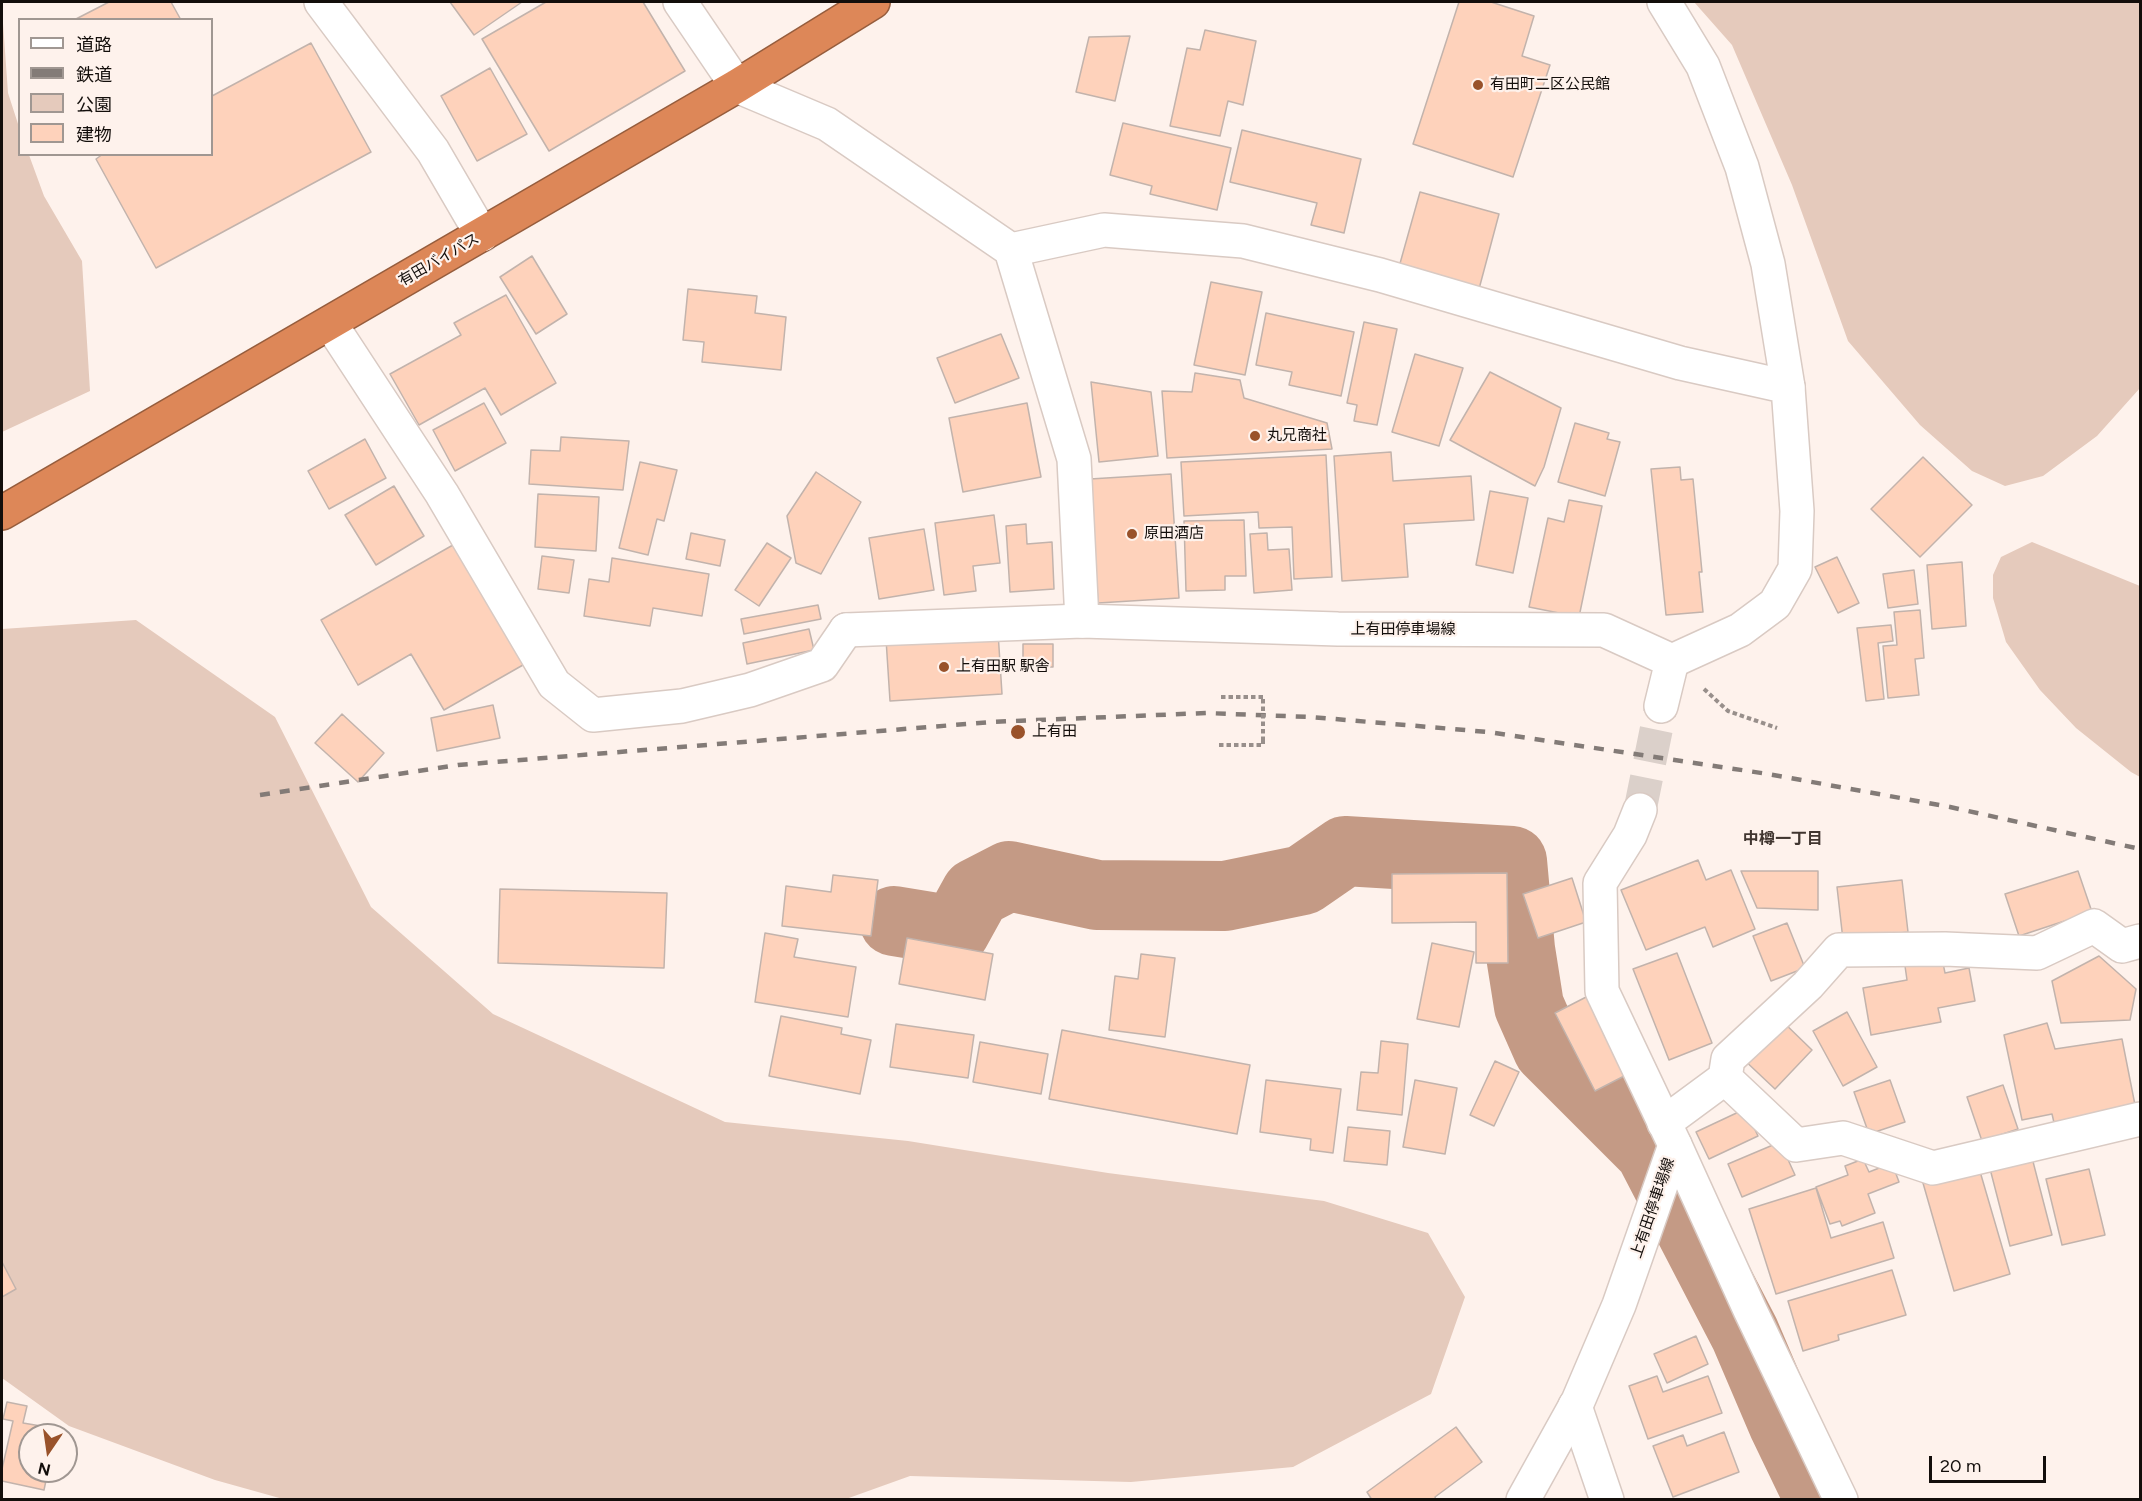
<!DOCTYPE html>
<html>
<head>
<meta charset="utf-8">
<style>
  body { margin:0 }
  #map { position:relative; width:2142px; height:1501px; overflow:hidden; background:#fef2ec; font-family:Figtree,"Noto Sans JP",sans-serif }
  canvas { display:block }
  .frame { position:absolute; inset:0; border:3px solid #130e0b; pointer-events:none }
  .legend { position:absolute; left:18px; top:18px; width:195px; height:138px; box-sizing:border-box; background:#fef2ec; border:2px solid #a09792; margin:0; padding:8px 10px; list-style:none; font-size:18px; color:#130e0b }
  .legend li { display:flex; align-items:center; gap:12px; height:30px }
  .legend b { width:30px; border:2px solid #a09792 }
  .north { position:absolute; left:18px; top:1423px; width:60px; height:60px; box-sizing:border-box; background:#fef2ec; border:2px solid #a09792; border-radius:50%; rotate:193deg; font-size:16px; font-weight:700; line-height:24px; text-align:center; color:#130e0b }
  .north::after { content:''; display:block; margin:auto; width:21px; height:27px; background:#99522a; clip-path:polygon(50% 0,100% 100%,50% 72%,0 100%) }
  .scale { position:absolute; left:1929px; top:1456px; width:117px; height:27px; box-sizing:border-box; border:3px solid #130e0b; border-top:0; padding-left:8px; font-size:18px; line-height:21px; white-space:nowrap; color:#130e0b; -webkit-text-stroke:4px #fef2ec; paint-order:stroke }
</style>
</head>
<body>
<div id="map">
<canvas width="2142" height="1501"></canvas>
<div class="frame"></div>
<ul class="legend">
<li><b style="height:8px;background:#fff"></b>道路</li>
<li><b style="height:8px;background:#837b77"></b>鉄道</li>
<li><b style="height:16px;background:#e5cabc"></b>公園</li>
<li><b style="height:16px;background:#fed2bb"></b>建物</li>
</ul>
<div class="north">N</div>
<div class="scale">20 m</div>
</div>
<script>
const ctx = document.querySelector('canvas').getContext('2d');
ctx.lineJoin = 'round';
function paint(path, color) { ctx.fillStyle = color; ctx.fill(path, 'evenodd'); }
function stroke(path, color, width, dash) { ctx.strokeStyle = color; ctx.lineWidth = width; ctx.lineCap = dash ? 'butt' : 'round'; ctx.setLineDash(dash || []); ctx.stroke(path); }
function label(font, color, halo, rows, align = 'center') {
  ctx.font = font + ' Figtree,"Noto Sans JP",sans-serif'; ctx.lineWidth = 4.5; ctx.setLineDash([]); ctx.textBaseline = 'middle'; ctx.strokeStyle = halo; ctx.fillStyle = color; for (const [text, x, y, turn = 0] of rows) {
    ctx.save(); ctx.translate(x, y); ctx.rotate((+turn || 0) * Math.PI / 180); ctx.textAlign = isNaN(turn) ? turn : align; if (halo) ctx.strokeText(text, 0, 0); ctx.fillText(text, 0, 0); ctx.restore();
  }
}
paint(new Path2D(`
  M1694,2h446v386l-43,48 -54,40 -38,10 -33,-15 -52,-46 -72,-84 -56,-156 -60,-140z
  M2,9l6,84 11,34 1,27 9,1 15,41 38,65 8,130 -88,41z
  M2032,542l108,44v191l-9,-5 -55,-44 -36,-38 -34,-48 -13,-44v-23l8,-18z
  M136,620l139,97 96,190 122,107 232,108 183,19 200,32 216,28 104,32 37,64 -34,97 -138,73 -162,15 -221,-6 -64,23h-563l-68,-19 -146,-54 -67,-48v-749z`), '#e5cabc');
stroke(new Path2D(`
  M894,921l61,10 21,-38 33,-17 88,19 128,1 78,-16 42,-29 167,10 8,88 9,57 19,43 102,102 95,183 38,89 37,77`), '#c49a85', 70);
const building = new Path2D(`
  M109,2h62l10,18h-107z
  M450,2h72l-48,33z
  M546,2h97l42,69 -136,80 -67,-112z
  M1459,2h32l43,14 -12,40 28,9 -37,112 -100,-33z
  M1205,30l51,11 -13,64 -15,-4 -8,35 -50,-10 17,-78 13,2z
  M1130,36l-15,65 -39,-9 13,-55z
  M311,43l60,109 -215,116 -60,-109 7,-5h109v-58z
  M490,68l37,66 -50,27 -36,-65z
  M1123,123l108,25 -14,62 -67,-16 2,-8 -42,-11z
  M1242,130l119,29 -17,74 -33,-8 6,-22 -87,-21z
  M1420,192l79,22 -20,75 -80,-22z
  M532,256l35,58 -31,20 -36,-57z
  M1211,282l51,10 -17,83 -51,-10z
  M688,289l69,7 -2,17 31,4 -5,53 -79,-8 2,-20 -21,-2z
  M506,295l50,88 -55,32 -16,-27 -66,37 -29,-51 71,-39 -7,-12z
  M1266,313l88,19 -13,64 -52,-11 3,-13 -36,-7z
  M1364,322l33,7 -20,96 -23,-4 3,-16 -10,-2z
  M1001,334l18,44 -64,25 -18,-45z
  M1415,354l48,14 -24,78 -47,-14z
  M1490,372l71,36 -17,59 -9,19 -85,-46z
  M1195,373l45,7 4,18 83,25 5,26 -165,9 -5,-67 30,1z
  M1091,382l60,10 7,64 -59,6z
  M484,403l22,40 -51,28 -22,-41z
  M1027,403l14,74 -78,15 -14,-74z
  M1575,423l34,10 -2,6 13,3 -15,54 -47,-14z
  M561,437l68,4 -6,49 -94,-6 2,-34 29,1z
  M365,439l21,39 -57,31 -21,-38z
  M1391,452l2,29 78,-5 3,44 -70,4 4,53 -66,4 -8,-125z
  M1326,455l6,122 -38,2 -2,-52 -33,1 -1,-16 -74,4 -3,-54z
  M1923,457l49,48 -52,52 -49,-48z
  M640,462l37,8 -13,51 -7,-2 -9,36 -29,-7z
  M1680,467l1,13 12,-1 9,93h-3l4,40 -37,3 -15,-146z
  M816,472l45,30 -40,72 -25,-11 -9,-47z
  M1171,474l8,124 -81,5 -8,-124z
  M394,486l30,50 -48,29 -31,-50z
  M1490,491l38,7 -15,75 -37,-8z
  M538,494l61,3 -3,54 -61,-4z
  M1569,500l33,6 -23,111 -50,-10 19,-89 16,4z
  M994,515l6,48 -27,3 3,25 -32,4 -9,-72z
  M1244,520l2,56h-21v14l-39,1 -2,-70z
  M1026,524l1,20 25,-2 2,47 -44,3 -4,-66z
  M924,529l10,61 -55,9 -10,-61z
  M691,533l34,7 -5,26 -34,-7z
  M1267,533l1,17 21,-1 3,41 -38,3 -4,-59z
  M460,541l70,120 -86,49 -33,-56 -53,31 -37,-65z
  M767,543l24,15 -32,48 -24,-16z
  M542,556l32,4 -5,33 -31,-4z
  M1837,557l22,46 -21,10 -23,-46z
  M612,558l97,16 -7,42 -49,-8 -3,18 -66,-10 5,-37 20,3z
  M1962,562l4,64 -34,3 -5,-64z
  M1914,570l4,34 -30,4 -5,-34z
  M818,605l3,14 -77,15 -3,-15z
  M1920,610l4,48 -9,1 4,36 -31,3 -5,-52 14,-1 -3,-33z
  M1891,625l2,16 -15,2 6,56 -18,2 -9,-73z
  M809,629l5,21 -67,14 -4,-21z
  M998,632l4,62 -112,7 -4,-62z
  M1023,644h30v23h-30z
  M493,705l7,33 -63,13 -6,-33z
  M342,714l42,39 -26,29 -43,-39z
  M1698,860l8,20 25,-10 24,59 -42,18 -8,-20 -59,23 -25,-60z
  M1741,871h77v39l-61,-2z
  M2078,871l14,41 -73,24 -14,-42z
  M1507,873l1,90h-32v-41l-84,1v-49z
  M833,875l45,5 -7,56 -89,-10 4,-40 45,6z
  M1572,878l14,44 -48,16 -15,-44z
  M1902,880l6,52 -65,8 -6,-53z
  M500,889l167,4 -3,75 -166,-5z
  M1787,923l18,45 -34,13 -18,-45z
  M765,933l33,6 -4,18 62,10 -8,50 -93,-15z
  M907,938l86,16 -8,46 -86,-16z
  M1432,943l42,9 -15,75 -42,-8z
  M1677,953l35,90 -43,17 -36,-91z
  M1141,954l34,4 -10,79 -56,-7 6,-54 23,3z
  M2099,956l37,33 -6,31 -69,3 -9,-42z
  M1942,958l3,15 24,-5 6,33 -37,7 3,14 -70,13 -8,-47 44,-8 -2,-14z
  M1592,994l40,78 -37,19 -40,-78z
  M1847,1012l30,55 -34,19 -30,-55z
  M781,1016l61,12 -1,6 30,6 -11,54 -91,-18z
  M1778,1017l34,33 -37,39 -35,-33z
  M2047,1023l8,26 67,-10 14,71 -81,17 -3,-13 -30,6 -18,-85z
  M896,1024l78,11 -6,43 -78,-11z
  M1062,1030l188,35 -13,69 -188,-35z
  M1381,1041l27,3 -6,71 -45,-5 4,-38 17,1z
  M980,1042l68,12 -7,40 -68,-12z
  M1495,1061l24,11 -25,54 -24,-11z
  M1266,1080l75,9 -8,64 -23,-3 1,-11 -51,-7z
  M1415,1080l42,8 -12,66 -42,-7z
  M1890,1080l15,42 -36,12 -15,-42z
  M2003,1085l15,44 -36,12 -15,-44z
  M1745,1109l13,27 -49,23 -13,-27z
  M1348,1127l42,4 -3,34 -43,-4z
  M1780,1142l15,33 -53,22 -14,-33z
  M2030,1150l22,85 -42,11 -22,-85z
  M1863,1159l6,13 23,-9 7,19 -31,12 7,19 -33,13 -2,-5 -10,3 -14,-37 32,-12 -3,-9z
  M1979,1168l31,106 -56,17 -31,-108z
  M2089,1169l16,66 -43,10 -16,-66z
  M1816,1188l15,50 52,-16 11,36 -118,36 -27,-85z
  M2,1262l14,27 -14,8z
  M1892,1270l14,45 -68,20 1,5 -36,11 -15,-50z
  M1696,1336l12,28 -41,19 -13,-29z
  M1657,1376l6,16 45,-16 14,37 -74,26 -19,-53z
  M7,1402l20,4 -4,17 24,4 -2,8h-15v36h18l-4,19 -42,-9v-12l11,-48 -10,-2z
  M1456,1427l26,35 -47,35 1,3h-64l-5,-8z
  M1724,1432l15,40 -66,25 -20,-51 30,-11 4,11z`);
paint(building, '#fed2bb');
stroke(building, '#c2b3ac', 1.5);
stroke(new Path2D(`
  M1640,810l21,-104`), '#dbd0ca', 33, [33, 16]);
const street = new Path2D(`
  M321,2l112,149 49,84
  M737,86l90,38 184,126 93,-20 139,11 137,34 300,88 108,24 9,124 -2,58 -20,35 -35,26 -68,31
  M1011,250l63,209 8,162
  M330,323l112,171 112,190 39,31 89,-9 68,-16 72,-25 24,-35
  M1725,1078l3,-19 80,-74 31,-35 106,-1 92,4 57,-27 28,20 18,-5
  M1664,1123l61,-45 71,67 47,-7 90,30 207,-49
  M1675,1145l75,165 91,190
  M1575,1406l32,94`);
const secondary = new Path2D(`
  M680,2l57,84
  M1664,2l39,64 39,101 26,97 20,123
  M846,630l236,-9 256,8 266,1 68,31 -11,45
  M1523,1500l55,-99 41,-96 56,-160 -73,-154 -2,-108 30,-48 10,-25`);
const highway = new Path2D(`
  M2,513l735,-427 136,-84`);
stroke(street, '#d9cac3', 36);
stroke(secondary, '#d9cac3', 36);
stroke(highway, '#965d3d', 36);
stroke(new Path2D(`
  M1704,689l24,22 49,17
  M1221,697h42
  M1219,745h44v-4`), '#988f8b', 4, [4.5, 3]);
stroke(street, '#fff', 33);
stroke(secondary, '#fff', 33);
stroke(highway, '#dd8758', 33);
stroke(new Path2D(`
  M260,795l198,-30 533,-43 215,-9 105,4 177,15 280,42 182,33 190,42`), '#837b77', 4.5, [10, 10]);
stroke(new Path2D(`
  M1263,741v-44`), '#988f8b', 4, [4.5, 3]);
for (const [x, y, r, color] of [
  [1478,85,6,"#99522a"],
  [1255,436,6,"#99522a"],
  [1132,534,6,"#99522a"],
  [944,667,6,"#99522a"],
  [1018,732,8,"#99522a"]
]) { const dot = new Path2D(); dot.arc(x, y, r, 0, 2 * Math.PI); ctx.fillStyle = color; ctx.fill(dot); stroke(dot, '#fef2ec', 2); }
label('15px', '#130e0b', '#fef2ec', [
  ["有田町二区公民館",1490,85],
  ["丸兄商社",1267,436],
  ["原田酒店",1144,534],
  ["上有田駅 駅舎",956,667],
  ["上有田",1032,732]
], 'left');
label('15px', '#130e0b', '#fef2ec', [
  ["有田バイパス",439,260,-30],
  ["上有田停車場線",1403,630],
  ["上有田停車場線",1653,1208,-71]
]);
label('bold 16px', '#413630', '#fef2ec', [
  ["中樽一丁目",1783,839]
]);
</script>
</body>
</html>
